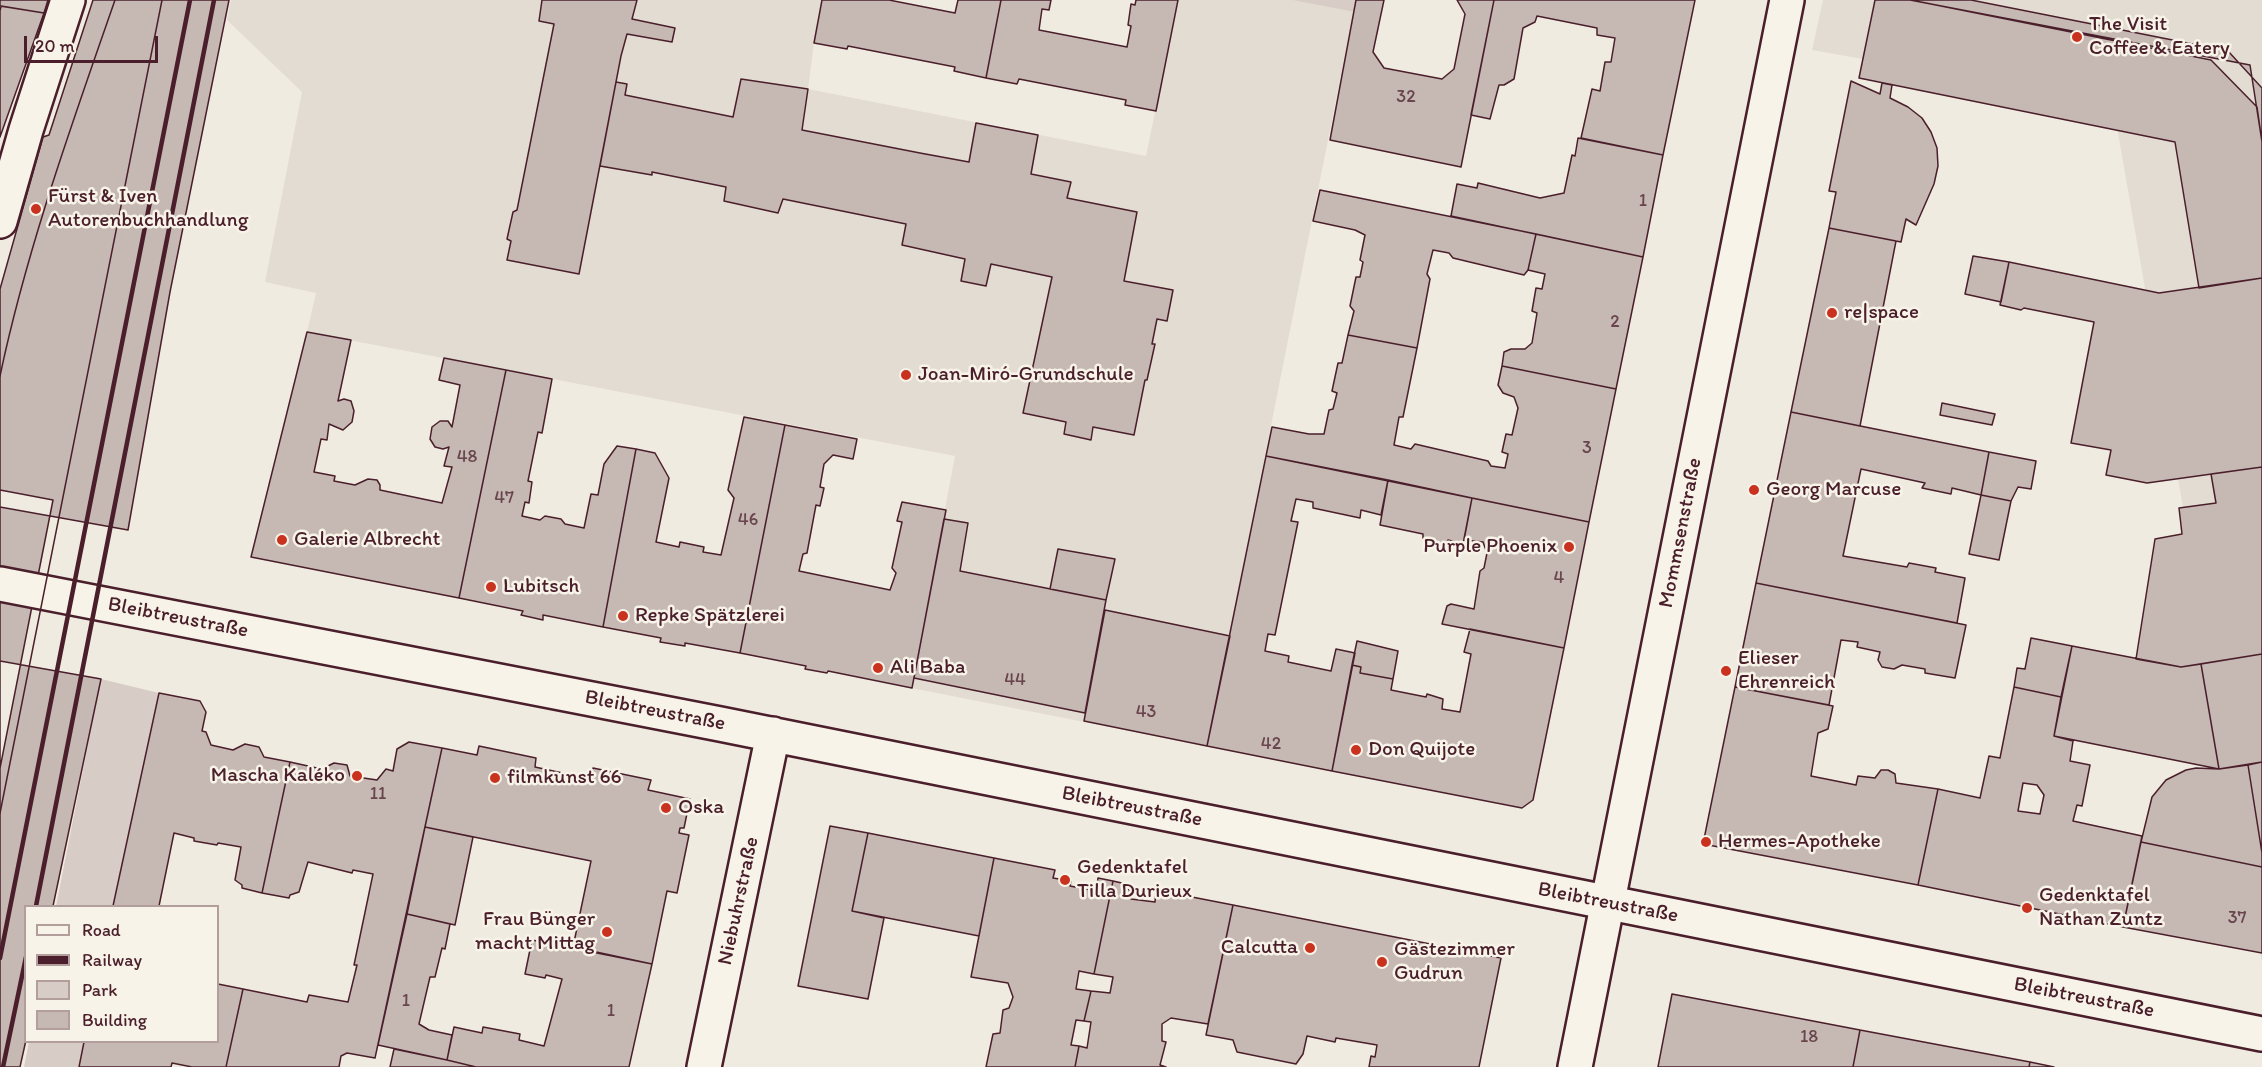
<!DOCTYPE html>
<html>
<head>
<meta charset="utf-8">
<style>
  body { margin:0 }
  #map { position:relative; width:2262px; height:1067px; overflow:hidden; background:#f0ebe0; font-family:Itim,sans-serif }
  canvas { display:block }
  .legend { position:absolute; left:24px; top:905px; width:195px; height:138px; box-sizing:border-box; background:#f7f3e8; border:2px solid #b29e9c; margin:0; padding:8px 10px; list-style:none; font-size:18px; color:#4a1f2b }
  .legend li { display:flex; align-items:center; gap:12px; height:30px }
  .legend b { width:30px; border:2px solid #b29e9c }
  .scale { position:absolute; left:24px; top:36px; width:134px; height:27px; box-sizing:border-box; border:3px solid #4a1f2b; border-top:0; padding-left:8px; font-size:18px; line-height:21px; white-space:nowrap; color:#4a1f2b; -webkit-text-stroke:4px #f7f3e8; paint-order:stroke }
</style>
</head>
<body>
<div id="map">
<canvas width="2262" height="1067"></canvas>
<ul class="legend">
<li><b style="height:8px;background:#f7f3e8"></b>Road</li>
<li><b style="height:8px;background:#4a1f2b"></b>Railway</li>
<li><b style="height:16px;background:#d8cdc6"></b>Park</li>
<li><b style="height:16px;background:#c6b8b3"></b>Building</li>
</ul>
<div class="scale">20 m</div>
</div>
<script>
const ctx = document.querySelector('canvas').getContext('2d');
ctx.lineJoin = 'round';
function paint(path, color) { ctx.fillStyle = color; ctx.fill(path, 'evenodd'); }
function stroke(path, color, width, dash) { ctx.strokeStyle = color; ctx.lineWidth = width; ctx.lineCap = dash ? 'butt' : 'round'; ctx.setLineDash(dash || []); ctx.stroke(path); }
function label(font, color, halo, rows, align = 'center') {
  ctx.font = font + ' Itim,sans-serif'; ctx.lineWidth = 5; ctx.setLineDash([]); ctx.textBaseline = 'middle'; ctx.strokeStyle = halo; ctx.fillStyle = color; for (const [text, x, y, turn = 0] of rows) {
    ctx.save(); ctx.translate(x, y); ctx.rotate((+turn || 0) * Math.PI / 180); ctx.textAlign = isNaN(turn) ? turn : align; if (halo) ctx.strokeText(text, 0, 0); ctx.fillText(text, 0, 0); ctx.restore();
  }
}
paint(new Path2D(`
  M231,0h591l-8,43 -6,46 338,67 32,-156h178l-149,746 -296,-58 44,-232 -648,-124 9,-39 -51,-11 37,-190 -75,-72z
  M1823,0h439v963l-149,-859 -301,-54z`), '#e3dcd2');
paint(new Path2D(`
  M1293,0h64l-2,12z
  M101,679l58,14 -46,213h-57z
  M29,1042h55l-5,25h-55z`), '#d8cdc6');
const building = new Path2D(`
  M0,0h48l-4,13 -44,-7z
  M93,0h136l-59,292 -42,238 -128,-23v-218l43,-152 6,-2z
  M542,0h95l-5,19 43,9 -3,14 -45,-8 -6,22 -42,218 -72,-14 4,-19 -4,-2 6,-27 4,-2 37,-186 -15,-3z
  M822,0h67l66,13 3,-13h43l-15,78 -32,-7 1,-4 -107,-21 -1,3 -33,-6z
  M1001,0h50l-2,10 -7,-1 -3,21 88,17 4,-21 -3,-1 3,-21 4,1 1,-5h42l-22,111 -31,-6 1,-5 -107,-21 -2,5 -31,-6z
  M1356,0h28l-11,52 11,16 58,11 12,-10 11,-55 -8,-14h37l-33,167 -131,-27z
  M1494,0h201l-32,155 -82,-17 11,-49 8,2 5,-29h6l4,-24 -18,-3v-7l-60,-12 -2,6 -12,6 -9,51 -10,6h-5l-9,34 -19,-4z
  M1875,0h35l340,65 12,77v136l-63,10 -24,-146 -316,-64z
  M1911,0h60l257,51 34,37v54l-5,-35 -46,-47z
  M1,6l43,7 -44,124v-126z
  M741,79l67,10 -6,41 118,23 49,9 7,-39 62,12 -7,39 40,8 -4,16 70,14 -13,69 49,9 -6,31 -10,-2 -5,25h3l-8,36h-2l-11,55 -41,-8 -2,13 -27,-6 2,-12 -43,-9 29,-136 -61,-13 -5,22 -25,-5 4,-22 -63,-14 4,-21 -123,-25 -5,14 -54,-12 2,-14 -74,-15v3l-52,-9 16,-84 11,2 -2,11 108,22z
  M1851,81l29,13 2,-11 10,2 -2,13 18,9 14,11 9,14 6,16 1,18 -4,18 -18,41 -10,-6 -5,23 -72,-14 7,-36 -7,-1z
  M1578,138l85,17 -20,102 -192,-41 6,-32 20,4 1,-5 62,15 24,-5 8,-38 3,1z
  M1320,190l216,44 -8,36 -4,5 -71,-17 -4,-5 -16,-3 -6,24 3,5 -13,69 -69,-13 6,-24 -4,-5 6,-29h4l3,-15 -3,-2 5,-25 -10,-5 -42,-9z
  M1829,228l67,13 -36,185 -69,-14z
  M1536,234l107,23 -27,132 -114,-23 2,-14 7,-3h14l7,-6 5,-30 -5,-2 4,-23 6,1 3,-15 -17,-4z
  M1973,256l36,6 -8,40 -36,-8z
  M2009,262l150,31 103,-15v189l-115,16 -41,-8 5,-25 -40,-7 23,-121 -70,-14 -3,2 -21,-5z
  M307,332l44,8 -13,61 6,-2 7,2 3,10 -2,11 -9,8 -14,-6 -2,16 -6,-1 -7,33 21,4 -1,5 21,4 13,-6 9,1 3,5v5l62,13 10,-36 -8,-1 5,-19 -6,2 -8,-2 -5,-8 2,-12 8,-6h8l4,6 8,-42 -21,-5 5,-22 62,12 -47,228 -208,-41z
  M1348,335l69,13 -14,69h-4l-5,28 17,4 4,-5 73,17 3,5 14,2 3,-14 -6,-2 4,-18 6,1 6,-27 -4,-11 -11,-4 -5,-8 4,-19 114,23 -27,133 -323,-66 6,-29 37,7h15l5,-24 4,-1 4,-16 -5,-2 6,-28h4z
  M506,370l46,9 -10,54 -4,-1 -10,49 4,1 -3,21 -4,-1 -3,14 18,4 5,-4 16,3 4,5 19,4 7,-34 7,1 6,-31 13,-18 19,3 -33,178 -60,-12v5l-22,-5 2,-4 -64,-13z
  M1942,403l53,11 -3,11 -52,-10z
  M1791,412l198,40 -8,43 -29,-7 -1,6 -29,-6 3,-5 -64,-14 -18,87 64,11 2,-4 27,5 -1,4 30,6 -8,45 -201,-40z
  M744,417l41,8 -45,228 -55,-10v3l-25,-4 1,-4 -58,-11 33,-178 19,4 14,25 -13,64 23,5 1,-5 24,5 -1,5 18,3 13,-57 -6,-8z
  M785,425l72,14 -4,20 -20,-4 -9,9 -4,23 4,1 -4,18 -4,-1 -9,48 -4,1 -4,17 91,19 6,-17 -4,-5 10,-46 -5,-1 5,-19 44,8 -34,178 -84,-17 -1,2 -22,-4 1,-3 -66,-13z
  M1989,452l47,9 -5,28 -13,-2 -7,14 -30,-6z
  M1266,456l122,24 -7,35 -20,-5 -1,8 -47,-10v-6l-17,-3 -5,22 7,1 -23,113 -7,-1 -3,17 24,5 -1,6 43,9 5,-22 19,4 -23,118 -125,-25z
  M2262,467v187l-81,13 -45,-8 19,-120 27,-5 -3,-26 37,-5 -5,-29z
  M1388,480l84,18 -9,46 -15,-4 -1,4 -6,3 -12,-1 -6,-8v-4l-43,-9z
  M0,490l53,10 -53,268z
  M1981,495l30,6 -12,59 -30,-6z
  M1472,498l117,24 -25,126 -122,-24 5,-18 4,-2 23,5 6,-38 4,-3 3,-15 -4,-11 -19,-2z
  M944,519l24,4 -8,48 146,29 -21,113 -171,-35z
  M1058,549l57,10 -9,41 -56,-11z
  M1756,583l210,42 -11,53 -30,-5v-4l-23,-4 -8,4 -12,-2 -4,-7 2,-8 -23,-5 1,-5 -17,-2 -12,65 -94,-18z
  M1105,610l125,26 -23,110 -123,-25z
  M1470,629l94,19 -31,152 -11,8 -190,-37 20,-106 9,2 -1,6 33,6 -2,11 35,7 1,-3 16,5 -1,10 18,3 11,-58 -7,-2z
  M2031,638l41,8 -11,51 -47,-10 3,-19 8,1z
  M1357,641l41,10 -5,28 -33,-6 1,-6 -9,-2z
  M2072,646l109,21 20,-3 18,105 -165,-33z
  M2262,654v108l-43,7 -18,-105z
  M0,661l101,18 -48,227h-27v134l-6,27h-20z
  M1735,687l98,19 -5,23 -10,4 -7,43 45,9 2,-9 17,2 6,-8h7l7,4 1,9 42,6 -20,96 -215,-41z
  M2014,687l47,10 -7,39 19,5 -3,20 20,4 -8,41 -5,-1 -4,16 69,15 -19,91 -205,-42 20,-96 42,9 9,-42 11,2zM2023,783l14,2 7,10 -4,19 -22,-3z
  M159,693l41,8 6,11 -4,19 4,1 5,13 22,5 12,-6 14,3 5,10 26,5 -28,131 -20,-5v-3l-7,-5 6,-33 -23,-4 -1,2 -23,-4v-3l-20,-5 -15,73h-46z
  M409,742l33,6 -67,310 -28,-5 -6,3 -2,11h-113l17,-78 64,13 2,-7 39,7 9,-37h-3l19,-91 -20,-4 -1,3 -44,-11 -9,30 -9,3 -1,3 -27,-5 28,-131 36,8v-3l8,-4 13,2 3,11 27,4 9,-11 7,2 4,-22z
  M479,746l57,12 -1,9 55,12 3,-11 58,12 -3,10 42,9 -6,29h-4l-1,5 10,2 -12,58 -10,-2 -15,73 -79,-17 18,-86 -166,-34 17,-79 35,7z
  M2262,762v91l-14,-88z
  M2248,765l14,88v14l-121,-25 11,-45 14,-17 20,-10 10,-2 23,1z
  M830,826l38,7 -16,78 32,7 -16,81 -70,-13z
  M425,827l48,10 -18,88 -48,-11z
  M868,833l126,25 -15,78 -127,-25z
  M2141,842l121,25v86l-139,-26z
  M994,858l61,12 -2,8 18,3 -1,5 26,5 2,-13 15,3 -19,93 -15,-3 -3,18 15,2 -7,30 -8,-1 -5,25 8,1 -4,21h-89l7,-33 7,-1 3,-23 6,-2 4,-11 -5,-14 -37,-6z
  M1113,881l13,3 -1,3 7,5 -1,7 24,3 1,-12 77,15 -25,119 -37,-6 -9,6v17l4,1 -6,23 6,2h-91l4,-21 8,2 4,-26 -7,-1 7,-30 19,2 3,-16 -19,-3z
  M1233,905l268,53 -22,109h-110l2,-11 4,1 2,-12 -41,-7 -1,4 -28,-6 -4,18 -7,10 -59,-12 -4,-12 -27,-5z
  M407,914l43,10 -5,25 -3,-1 -7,29h-5l-11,47 10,6 23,5 -5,25 -69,-15z
  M532,940l120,24 -23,103h-153l-29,-7 7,-33 28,6 1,-6 37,7 -1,6 25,6 18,-67 -16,-4 -1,3 -20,-4z
  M218,984l25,5 -17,78h-34l-20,-4 -1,4h-92l5,-25h134z
  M1672,994l188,36 -7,37h-195z
  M1860,1030l170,32 -1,5h-176z
  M394,1049l53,11 29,7h-86z
  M2030,1062l24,5h-25z`);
paint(building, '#c6b8b3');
stroke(building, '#4a1f2b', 1.5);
const street = new Path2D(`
  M0,221l26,-91 42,-130
  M0,584l720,140 1542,310
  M704,1067l69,-333
  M1575,1067l212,-1067`);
stroke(street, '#4a1f2b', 38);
stroke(street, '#f7f3e8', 33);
stroke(new Path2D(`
  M0,376c27,-128 72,-252 115,-376
  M0,813l162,-813`), '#4a1f2b', 1.5);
stroke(new Path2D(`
  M36,906l178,-906
  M0,958l190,-958
  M3,1067l23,-110`), '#4a1f2b', 4.5);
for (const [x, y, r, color] of [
  [2077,37,6,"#c8321e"],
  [36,209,6,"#c8321e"],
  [1832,313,6,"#c8321e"],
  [906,375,6,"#c8321e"],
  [1754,490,6,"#c8321e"],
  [282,540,6,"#c8321e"],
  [1569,547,6,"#c8321e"],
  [491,587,6,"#c8321e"],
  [623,616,6,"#c8321e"],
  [878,668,6,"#c8321e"],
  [1726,671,6,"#c8321e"],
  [1356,750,6,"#c8321e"],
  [357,776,6,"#c8321e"],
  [495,778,6,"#c8321e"],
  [666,808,6,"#c8321e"],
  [1706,842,6,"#c8321e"],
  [1065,880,6,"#c8321e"],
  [2027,908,6,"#c8321e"],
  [607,932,6,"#c8321e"],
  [1310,948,6,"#c8321e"],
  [1382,962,6,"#c8321e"]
]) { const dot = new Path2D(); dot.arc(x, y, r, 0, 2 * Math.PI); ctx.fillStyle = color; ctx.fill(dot); stroke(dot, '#f7f3e8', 2); }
label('18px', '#69454d', null, [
  ["32",1406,97],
  ["1",1643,201],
  ["2",1615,322],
  ["3",1587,448],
  ["48",467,457],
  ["47",504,498],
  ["46",748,520],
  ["4",1559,578],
  ["44",1015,680],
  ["43",1146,712],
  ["42",1271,744],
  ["11",378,794],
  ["37",2237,918],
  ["1",406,1001],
  ["1",611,1011],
  ["18",1809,1037]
]);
label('21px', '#4a1f2b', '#f7f3e8', [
  ["The Visit",2089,25],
  ["Coffee & Eatery",2089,49],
  ["Fürst & Iven",48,197],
  ["Autorenbuchhandlung",48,221],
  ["re|space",1844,313],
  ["Joan-Miró-Grundschule",918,375],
  ["Georg Marcuse",1766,490],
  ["Galerie Albrecht",294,540],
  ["Purple Phoenix",1557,547,"right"],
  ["Lubitsch",503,587],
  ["Repke Spätzlerei",635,616],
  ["Elieser",1738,659],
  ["Ehrenreich",1738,683],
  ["Ali Baba",890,668],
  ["Don Quijote",1368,750],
  ["Mascha Kaléko",345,776,"right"],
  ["filmkunst 66",507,778],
  ["Oska",678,808],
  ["Hermes-Apotheke",1718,842],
  ["Gedenktafel",1077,868],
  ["Tilla Durieux",1077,892],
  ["Gedenktafel",2039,896],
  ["Nathan Zuntz",2039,920],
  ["Frau Bünger",595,920,"right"],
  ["macht Mittag",595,944,"right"],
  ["Calcutta",1298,948,"right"],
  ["Gästezimmer",1394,950],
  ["Gudrun",1394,974]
], 'left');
label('21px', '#4a1f2b', '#f7f3e8', [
  ["Mommsenstraße",1681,533,-79],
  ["Bleibtreustraße",178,618,11],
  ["Bleibtreustraße",655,711,11],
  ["Bleibtreustraße",1132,807,11],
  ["Niebuhrstraße",739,901,-78],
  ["Bleibtreustraße",1608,903,11],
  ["Bleibtreustraße",2084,998,11]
]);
</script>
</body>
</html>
